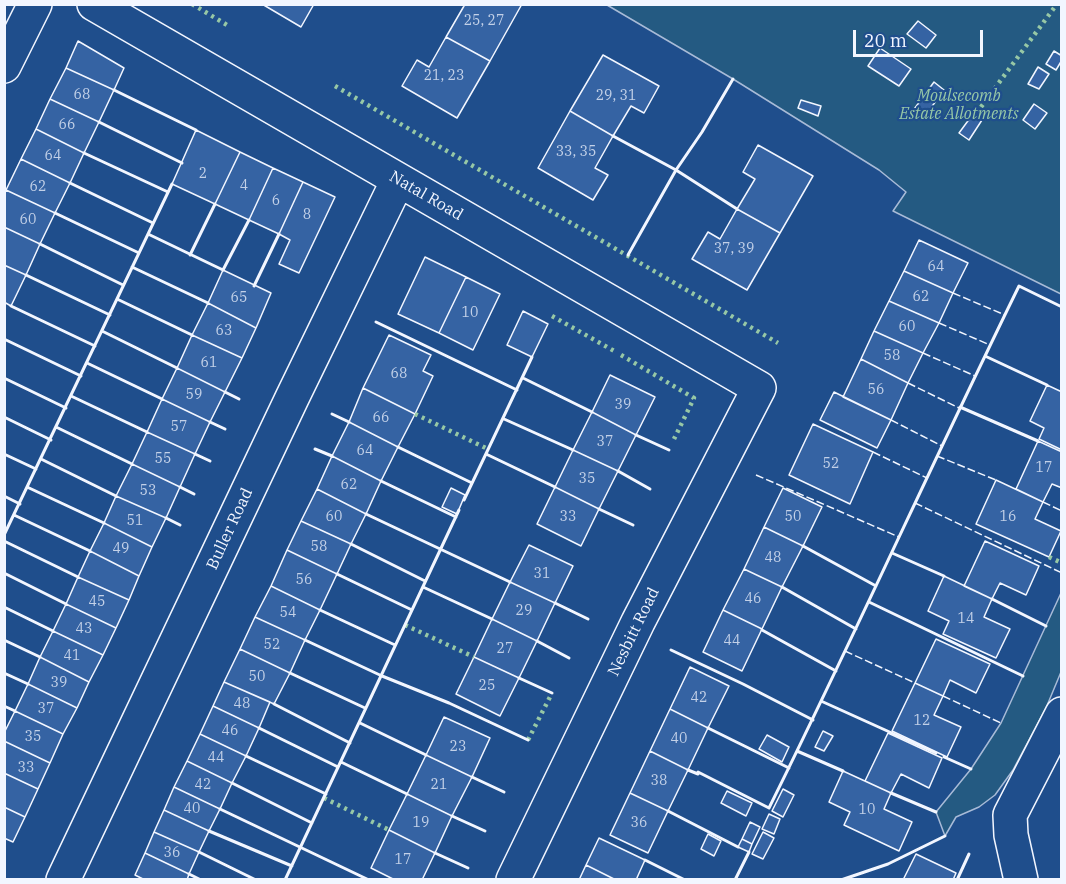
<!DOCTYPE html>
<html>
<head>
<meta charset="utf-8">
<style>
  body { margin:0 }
  #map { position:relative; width:1066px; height:884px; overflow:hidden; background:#1f4e8c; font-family:"IBM Plex Serif",serif }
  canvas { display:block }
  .frame { position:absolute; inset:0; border:6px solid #f2f6ff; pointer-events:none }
  .scale { position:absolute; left:853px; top:30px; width:130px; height:27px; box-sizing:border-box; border:3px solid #f2f6ff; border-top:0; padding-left:8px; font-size:18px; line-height:21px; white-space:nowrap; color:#f2f6ff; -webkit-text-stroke:4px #1f4e8c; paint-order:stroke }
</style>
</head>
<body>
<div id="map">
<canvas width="1066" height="884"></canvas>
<div class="frame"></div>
<div class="scale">20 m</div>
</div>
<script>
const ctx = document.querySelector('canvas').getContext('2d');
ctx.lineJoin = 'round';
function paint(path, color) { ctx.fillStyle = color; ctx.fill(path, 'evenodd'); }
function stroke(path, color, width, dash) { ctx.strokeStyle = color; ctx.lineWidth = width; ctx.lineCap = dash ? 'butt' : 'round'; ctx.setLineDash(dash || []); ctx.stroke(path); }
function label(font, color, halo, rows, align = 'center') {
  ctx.font = font + ' "IBM Plex Serif",serif'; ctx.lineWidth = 4.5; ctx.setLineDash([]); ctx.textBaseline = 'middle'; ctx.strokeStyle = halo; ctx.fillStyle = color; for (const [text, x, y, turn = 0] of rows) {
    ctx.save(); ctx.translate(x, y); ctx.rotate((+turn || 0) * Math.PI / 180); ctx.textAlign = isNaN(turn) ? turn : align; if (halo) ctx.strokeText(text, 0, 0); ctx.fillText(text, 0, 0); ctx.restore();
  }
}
const green = new Path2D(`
  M607,5h454v289l-168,-83 13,-19 -27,-22 -146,-91z
  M1061,593v79l-15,36 -33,62 -18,25 -16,12 -23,10 -11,19 -9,-24 35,-43 30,-46z`);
paint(green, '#245a82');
stroke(green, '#a8bbd7', 1.5);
const building = new Path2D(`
  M262,4h52l-13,23z
  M462,4h60l-32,57 -44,-24 18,-31z
  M918,21l18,14 -10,13 -19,-14z
  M446,37l44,24 -33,57 -55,-32 15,-26 12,7z
  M78,41l46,27 -10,22 -48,-22z
  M880,48l31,21 -12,17 -31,-20z
  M1054,51l8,5v4l-6,10 -10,-6z
  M603,55l56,31 -15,27 -13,-7 -18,30 -43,-25z
  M1038,67l11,7 -10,15 -11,-5z
  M66,68l48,22 -15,32 -49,-23z
  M934,82l10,8 -22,30 -10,-8z
  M50,99l49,23 -15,31 -48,-24z
  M801,100l20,6 -3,10 -20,-8z
  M1034,104l13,9 -12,16 -12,-9z
  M570,111l43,25 -18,32 13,7 -15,25 -55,-32z
  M973,114l9,6 -13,20 -10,-7z
  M36,129l48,24 -14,30 -49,-24z
  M196,130l44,22 -25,52 -43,-20z
  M758,145l55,31 -33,57 -43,-24 18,-30 -12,-7z
  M240,152l33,16 -24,52 -34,-16z
  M21,159l49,24 -15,30 -49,-23z
  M273,168l30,14 -24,52 -30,-14z
  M303,182l32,15 -36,76 -20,-9 11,-24 -11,-6z
  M6,190l49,23 -15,31 -36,-17v-33z
  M737,209l43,24 -33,57 -55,-31 16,-27 12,7z
  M4,227l36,17 -14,31 -22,-10z
  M919,240l49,23 -15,30 -49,-22z
  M425,257l41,20 -27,56 -41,-19z
  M4,265l22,10 -15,31 -7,-4z
  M223,270l48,23 -15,35 -48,-25z
  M904,271l49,22 -14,30 -50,-22z
  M466,277l34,17 -27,56 -34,-17z
  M889,301l50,22 -16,30 -49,-22z
  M208,303l48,25 -14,30 -50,-23z
  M523,311l25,13 -16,33 -25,-12z
  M874,331l49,22 -15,30 -47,-24z
  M192,335l50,23 -17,34 -48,-24z
  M389,335l42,20 -8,16 10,5 -18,38 -52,-26z
  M861,359l47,24 -17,37 -48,-23z
  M177,368l48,24 -15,30 -48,-23z
  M610,375l45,22 -19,38 -44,-23z
  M1047,385l15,7v58l-23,-11 5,-11 -14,-7z
  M363,388l52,26 -17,33 -49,-25z
  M834,392l57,28 -14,28 -57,-28z
  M162,399l48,23 -15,32 -48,-22z
  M592,412l44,23 -18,36 -45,-21z
  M349,422l49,25 -17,34 -49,-25z
  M813,424l60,28 -23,52 -61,-29z
  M147,432l48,22 -15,33 -48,-23z
  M1038,441l24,11v36l-10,-4 -9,18 -27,-13z
  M573,450l45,21 -19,38 -44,-22z
  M332,456l49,25 -15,33 -49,-25z
  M132,464l48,23 -14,31 -50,-22z
  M996,480l47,22 -8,17 26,12 -12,26 -73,-33z
  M555,487l44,22 -18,37 -44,-22z
  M451,488l14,7 -8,19 -15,-7z
  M783,488l39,19 -19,39 -39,-19z
  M317,489l49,25 -15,30 -50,-23z
  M116,496l50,22 -14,29 -48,-24z
  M301,521l50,23 -14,30 -50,-24z
  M104,523l48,24 -13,29 -49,-25z
  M764,527l39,19 -21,41 -38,-18z
  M985,541l54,25 -13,29 -26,-12 -8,16 -28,-13z
  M529,545l44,21 -18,37 -45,-21z
  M287,550l50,24 -17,36 -49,-24z
  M90,551l49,25 -10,24 -51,-23z
  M744,569l38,18 -20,42 -39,-19z
  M944,576l48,23 -8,18 26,12 -14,29 -53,-24 6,-13 -21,-10z
  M78,577l51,23 -13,28 -50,-24z
  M510,582l45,21 -18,38 -45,-22z
  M271,586l49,24 -15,30 -50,-23z
  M66,604l50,24 -13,27 -50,-24z
  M723,610l39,19 -20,42 -39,-19z
  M255,617l50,23 -15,33 -50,-24z
  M492,619l45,22 -18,37 -45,-21z
  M53,631l50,24 -14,27 -49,-25z
  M936,639l54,25 -14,29 -26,-13 -7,16 -28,-13z
  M240,649l50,24 -16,31 -50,-22z
  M40,657l49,25 -12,26 -49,-24z
  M474,657l45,21 -19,38 -44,-22z
  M690,667l39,19 -21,42 -38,-19z
  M224,682l46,20 -11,26 -46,-22z
  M915,683l28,13 -9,19 27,12 -14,30 -55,-26z
  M28,684l49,24 -14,26 -48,-23z
  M213,706l46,22 -13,28 -46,-22z
  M670,709l38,19 -20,42 -38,-19z
  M15,711l48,23 -13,29 -46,-22v-8z
  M444,717l46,21 -18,39 -46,-22z
  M823,731l10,5 -9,15 -9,-4z
  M888,733l54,25 -13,30 -28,-14 -10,19 -26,-12z
  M200,734l46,22 -14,27 -45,-22z
  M767,735l22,12 -7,15 -23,-13z
  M4,741l46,22 -12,26 -34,-16z
  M650,751l38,19 -20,41 -38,-18z
  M426,755l46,22 -20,39 -45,-22z
  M187,761l45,22 -12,26 -46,-22z
  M843,771l48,22 -7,16 28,13 -13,29 -55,-26 6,-13 -21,-10z
  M4,773l34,16 -13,28 -21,-10z
  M174,787l46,22 -11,22 -45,-21z
  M783,789l11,6 -11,22 -11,-6z
  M727,791l25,12 -6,13 -25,-13z
  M630,793l38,18 -20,42 -38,-18z
  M407,794l45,22 -17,37 -46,-23z
  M4,807l21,10 -12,25 -9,-4z
  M164,810l45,21 -10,21 -45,-20z
  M769,814l11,5 -6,15 -12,-5z
  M750,822l10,5 -8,17 -10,-5z
  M389,830l46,23 -13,27h-27l-24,-12z
  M154,832l45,20 -10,22 -44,-21z
  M763,832l11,6 -11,21 -11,-5z
  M708,834l13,7 -7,15 -13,-7z
  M599,838l46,22 -9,20h-20l-30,-15z
  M742,839l10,5 -3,8 -11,-5z
  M145,853l44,21 -2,6h-42l-10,-5z
  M916,854l40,19 -3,7h-50z
  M586,865l30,15h-37z`);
paint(building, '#3563a3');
stroke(building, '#f2f6ff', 1.5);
const minor = new Path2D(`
  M94,4l665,384 -121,234 -125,258
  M4,66l31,-62
  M63,880l229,-482 106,-218
  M1021,880l-10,-45 -1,-20 52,-101`);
stroke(minor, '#f2f6ff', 36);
stroke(minor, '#1f4e8c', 33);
stroke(new Path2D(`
  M192,4l35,21
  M335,86l443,257
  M981,107l76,-103
  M552,316l64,36
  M621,355l73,43 -20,41
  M415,414l73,35
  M1049,557l13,6
  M405,625l69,32
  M528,740l24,-47
  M324,798l65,32`), '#97c8a6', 4.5, [3, 4.5]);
stroke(new Path2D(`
  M953,293l52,22
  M939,323l51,22
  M923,353l52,23
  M908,383l51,25
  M891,420l51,26
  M873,452l54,26
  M937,456l59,24
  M756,475l143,62
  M1043,502l19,9
  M915,503l147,70
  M845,651l70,32
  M943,696l58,27`), '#f2f6ff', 1.5, [8, 3]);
stroke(new Path2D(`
  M114,90l82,40
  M99,122l83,41
  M613,136l63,34 61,39
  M84,153l84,39
  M70,183l83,40
  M55,213l84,40
  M148,234l75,36 26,-50
  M40,244l83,41
  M190,255l25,-51
  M628,255l48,-85 26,-38 31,-53
  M132,267l76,36
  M26,275l84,40
  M254,286l25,-52
  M117,299l75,36
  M11,306l84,40
  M376,322l141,68
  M102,331l75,37
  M4,339l77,37
  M985,356l62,29
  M87,363l75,36
  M4,378l62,30
  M523,378l69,34
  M225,392l14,7
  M71,396l76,36
  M960,407l78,34
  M332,414l17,8
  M4,417l47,23
  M504,419l69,31
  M210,422l15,7
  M56,427l76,37
  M636,435l33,15
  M398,447l74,36
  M315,449l17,7
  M4,454l32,15
  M195,454l15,7
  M486,454l69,33
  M41,459l75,37
  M618,471l32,18
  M381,481l75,36
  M27,487l77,36
  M180,487l14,7
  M4,496l16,8
  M464,500l68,-143
  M599,509l34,16
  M366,514l144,68
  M14,515l76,36
  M166,518l14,7
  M4,535l168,-351
  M4,541l74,36
  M351,544l74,37
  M803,546l73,40
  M892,553l52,23
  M4,573l62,31
  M337,574l75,36
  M423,587l69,32
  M782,587l74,42
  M992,599l54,27
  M869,602l154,74
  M555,603l33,16
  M4,607l49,24
  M320,610l75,35
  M762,630l74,41
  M4,640l36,17
  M305,640l77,36 67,27 79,37
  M537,641l32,17
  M671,650l72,34 70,36
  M4,673l24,11
  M290,673l75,35
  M519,678l33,15
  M821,701l115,52
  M274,704l76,39
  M4,706l11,5
  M360,723l66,32
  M259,728l79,39
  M708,728l81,40
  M797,751l46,20
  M246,756l80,38
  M944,757l27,12
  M341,762l66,32
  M688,770l10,4v-2l71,36c86,-173 165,-349 250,-522l43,21
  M472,777l32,15
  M232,783l80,40
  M891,793l45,19
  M220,809l149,71
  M668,811l70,36
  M452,816l33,15
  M209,831l83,35
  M199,852l57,28
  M435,853l33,15
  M645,860l40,20
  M189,874l12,6
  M285,880l174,-370
  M735,880l14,-28
  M841,880l47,-16 57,-28
  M957,880l12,-26`), '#f2f6ff', 3);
label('14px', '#c3d1e8', null, [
  ["25, 27",484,21],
  ["21, 23",444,76],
  ["68",82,95],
  ["29, 31",616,96],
  ["66",67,125],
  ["33, 35",576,152],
  ["64",53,156],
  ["2",203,174],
  ["4",244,186],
  ["62",38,187],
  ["6",276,201],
  ["8",307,215],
  ["60",28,220],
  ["37, 39",734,249],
  ["64",936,267],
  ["62",921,297],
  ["65",239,298],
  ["10",470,313],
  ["60",907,327],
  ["63",224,331],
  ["58",892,356],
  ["61",209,363],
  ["68",399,374],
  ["56",876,390],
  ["59",194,395],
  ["39",623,405],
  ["66",381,418],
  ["57",179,427],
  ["37",605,442],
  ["64",365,451],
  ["55",163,459],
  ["52",831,464],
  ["17",1044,468],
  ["35",587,479],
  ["62",349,485],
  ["53",148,491],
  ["60",334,517],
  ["33",568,517],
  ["50",793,517],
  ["16",1008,517],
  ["51",135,521],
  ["58",319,547],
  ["49",121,549],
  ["48",773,558],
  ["31",542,574],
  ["56",304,580],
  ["46",753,599],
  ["45",97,602],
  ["29",524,611],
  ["54",288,613],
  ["14",966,619],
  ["43",84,629],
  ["44",732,641],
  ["52",272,645],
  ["27",505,649],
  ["41",72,656],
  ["50",257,677],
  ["39",59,683],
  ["25",487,686],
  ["42",699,698],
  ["48",242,704],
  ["37",46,709],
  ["12",922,721],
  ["46",230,731],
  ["35",33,737],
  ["40",679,739],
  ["23",458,747],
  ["44",216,758],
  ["33",26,768],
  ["38",659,781],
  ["42",203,785],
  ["21",439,785],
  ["40",192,809],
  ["10",867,810],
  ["19",421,823],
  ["36",639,823],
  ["36",172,853],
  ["17",403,860]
]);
label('italic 16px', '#97c8a6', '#1f4e8c', [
  ["Moulsecomb",959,96],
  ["Estate Allotments",959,114]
]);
label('16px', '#f2f6ff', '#1f4e8c', [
  ["Natal Road",426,196,30],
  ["Buller Road",230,529,-65],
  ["Nesbitt Road",634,632,-64]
]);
</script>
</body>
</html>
